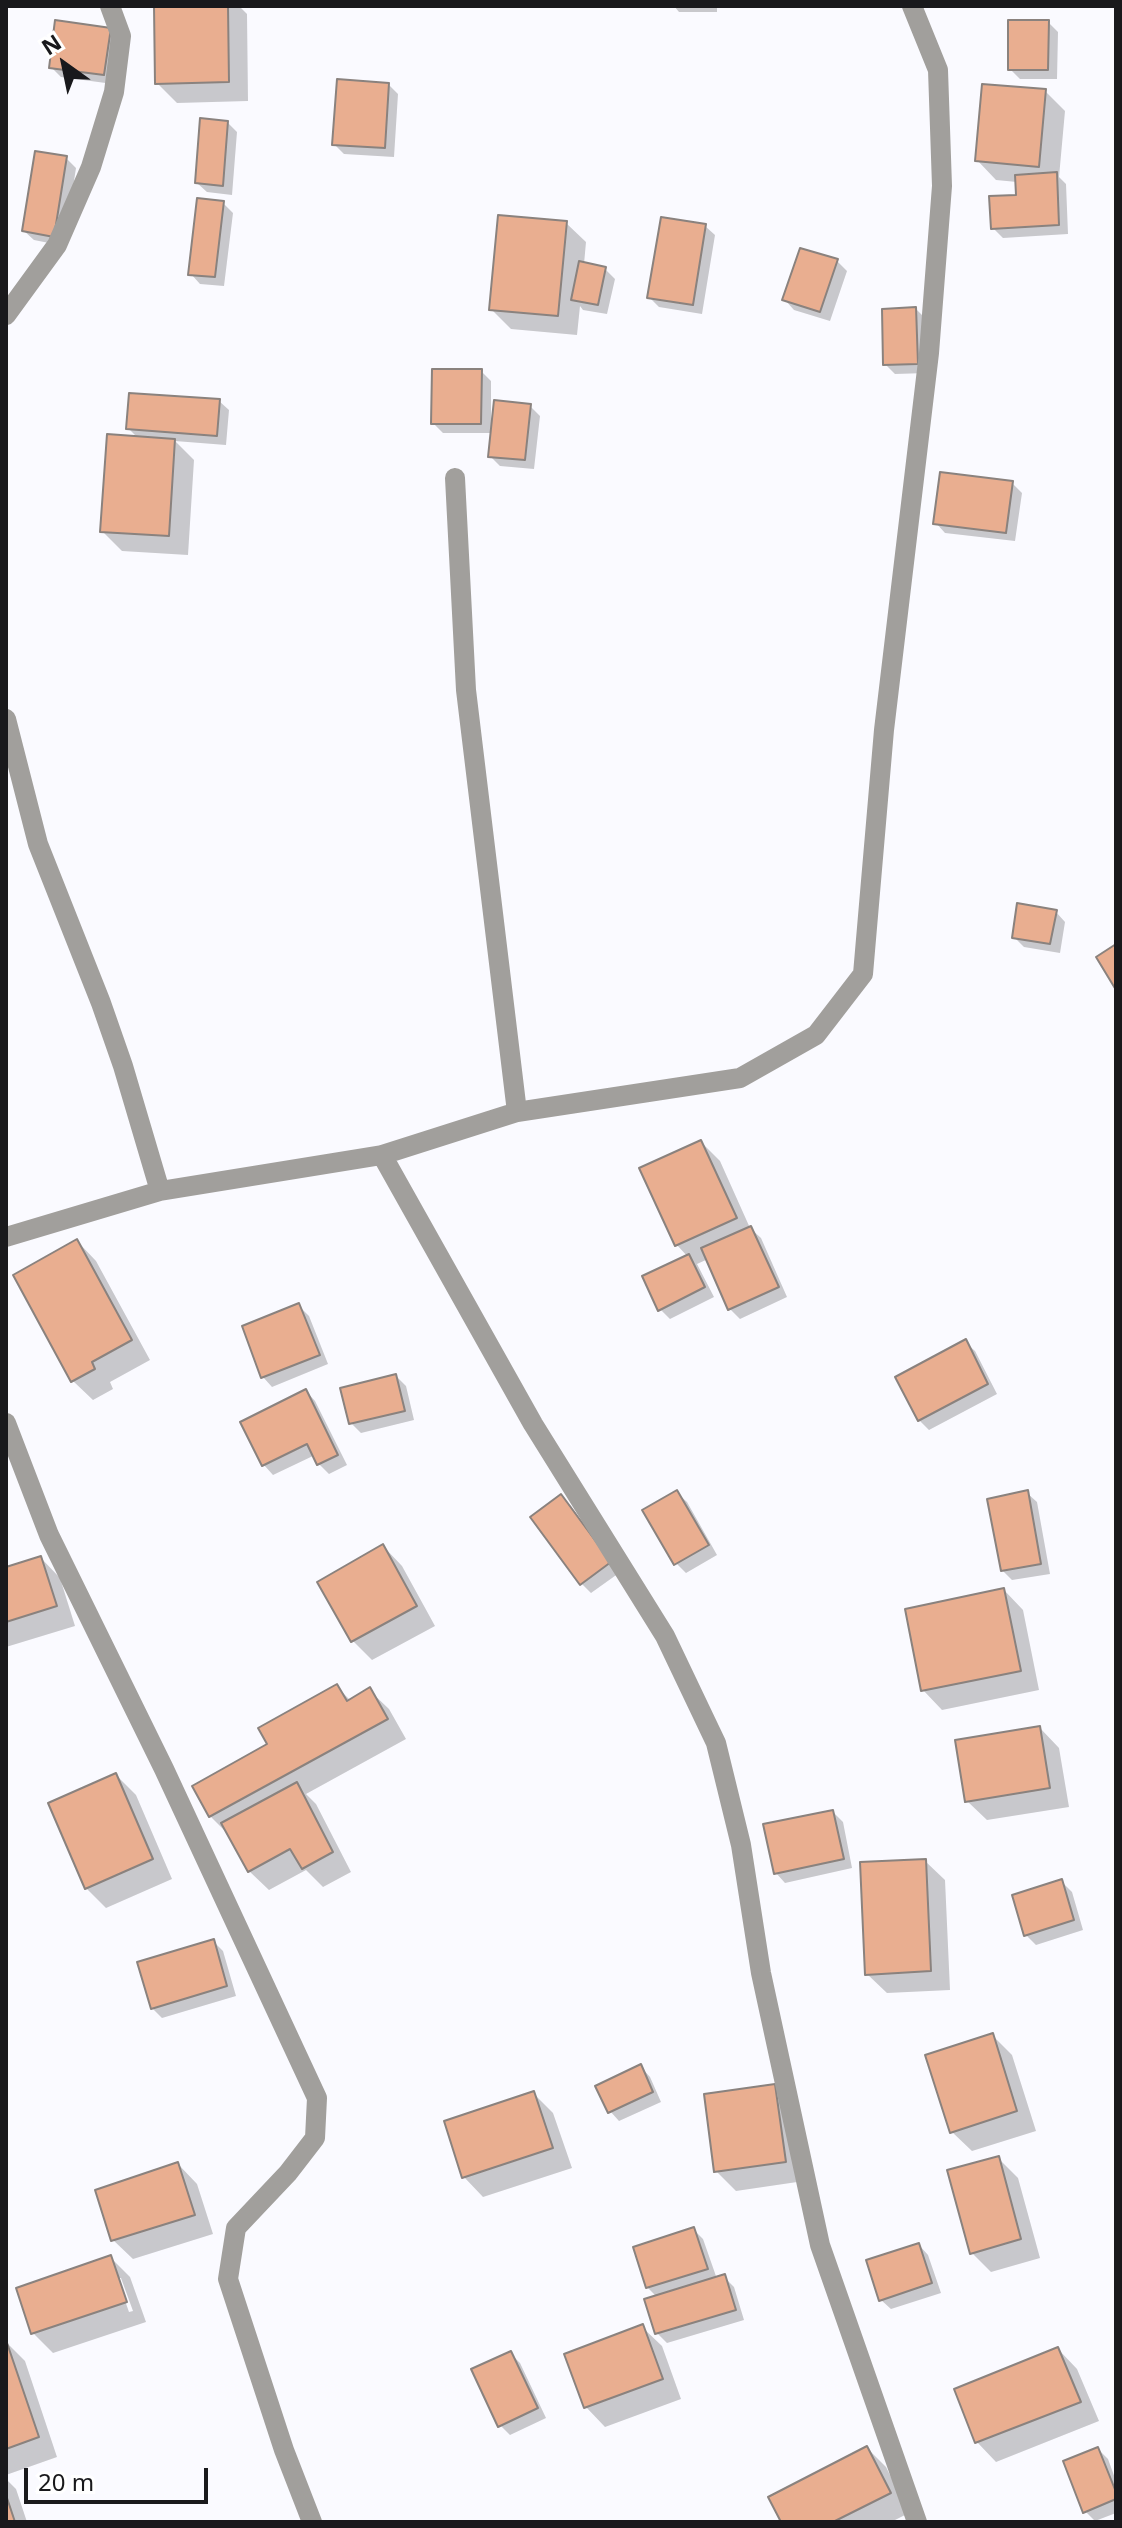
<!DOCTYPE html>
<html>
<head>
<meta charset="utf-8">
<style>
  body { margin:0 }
  #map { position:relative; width:1122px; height:2528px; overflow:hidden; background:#fafaff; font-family:"Noto Sans",sans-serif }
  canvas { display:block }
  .frame { position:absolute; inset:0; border:8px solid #19191c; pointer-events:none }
  .north { position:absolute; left:24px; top:24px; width:80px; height:80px; -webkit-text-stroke:6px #fff; paint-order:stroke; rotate:327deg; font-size:22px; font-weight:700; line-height:32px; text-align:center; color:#19191c }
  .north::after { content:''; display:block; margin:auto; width:28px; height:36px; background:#19191c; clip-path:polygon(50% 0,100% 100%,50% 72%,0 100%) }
  .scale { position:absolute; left:24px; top:2468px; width:184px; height:36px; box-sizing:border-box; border:4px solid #19191c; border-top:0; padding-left:10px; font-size:24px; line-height:28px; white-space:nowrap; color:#19191c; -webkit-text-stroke:6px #fff; paint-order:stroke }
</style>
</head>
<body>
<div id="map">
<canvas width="1122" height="2528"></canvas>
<div class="frame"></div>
<div class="north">N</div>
<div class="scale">20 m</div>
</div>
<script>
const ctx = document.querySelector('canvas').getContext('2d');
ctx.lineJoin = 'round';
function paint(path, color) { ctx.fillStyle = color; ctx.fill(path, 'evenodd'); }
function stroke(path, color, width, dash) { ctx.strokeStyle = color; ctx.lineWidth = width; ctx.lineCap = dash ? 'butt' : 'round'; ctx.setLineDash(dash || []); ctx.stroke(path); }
paint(new Path2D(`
  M156,6h83l8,8 1,87 -71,2 -20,-20z
  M674,6h43v6h-38z
  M1048,22l10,10 -1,47h-37l-10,-10z
  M110,30l9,10 -6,44 -52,-7 -10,-10z
  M388,84l10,10 -4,63 -50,-3 -10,-10z
  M1045,91l20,20 -6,66 7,7 2,50 -65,4 -10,-10 25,-31 -1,-15 -21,-2 -19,-20z
  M227,122l10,10 -5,63 -25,-3 -10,-9z
  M66,158l10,10 -12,78 -30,-6 -10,-9z
  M223,203l10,10 -9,73 -24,-2 -9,-10z
  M566,223l20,19 -2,22 21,5 10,10 -8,35 -24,-4 -3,-4 -3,29 -66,-6 -20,-20z
  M705,226l10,9 -13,79 -43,-7 -9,-9z
  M837,261l10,10 -17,50 -36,-11 -9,-10z
  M916,309l10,10 1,54 -32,1 -10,-10z
  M481,371l10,10v42l39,-17 10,10 -6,53 -34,-3 -10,-10 2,-23h-49l-10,-10z
  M219,401l10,9 -3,35 -51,-4 19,19 -6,95 -66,-4 -20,-20 36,-93 -10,-10z
  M1012,483l10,10 -7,48 -70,-8 -9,-10z
  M1056,912l9,10 -5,31 -36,-6 -10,-10z
  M701,1142l19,19 30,67 11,10 26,59 -47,22 -10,-10 -22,-50 -11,5 17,33 -44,22 -10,-10 28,-52 -11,-12z
  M77,1241l19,20 54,99 -40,22 3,7 -20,11 -20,-19 -58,-105z
  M299,1306l10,10 19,48 -56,23 -9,-10z
  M965,1342l10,9 22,43 -68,36 -10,-10z
  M396,1376l10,10 8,34 -53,13 -10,-10z
  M306,1391l9,10 32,64 -18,9 -10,-10 -4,-9 -42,20 -9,-10z
  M677,1493l10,9 30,53 -31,18 -10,-10z
  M1027,1493l10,9 13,72 -38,6 -10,-10z
  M561,1496l10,10 48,67 -28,20 -10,-10z
  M383,1546l19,20 33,60 -63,34 -19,-19 -33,-58z
  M41,1558l19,20 15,48 -69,21v-78z
  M1004,1590l19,20 16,80 -97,20 -19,-20z
  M337,1687l14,14 18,-11 20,19 17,30 -100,55 10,10 35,68 -28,15 -17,-17 -37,20 -20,-19 -19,-35 -20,-20 60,-71z
  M1040,1728l19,20 10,59 -82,13 -20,-19z
  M116,1775l20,20 36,84 -66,29 -20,-20z
  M833,1812l10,10 9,46 -67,15 -9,-10z
  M925,1861l20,19 5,110 -63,3 -20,-19z
  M1062,1882l10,10 11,38 -47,15 -10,-10z
  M213,1941l10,10 13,45 -74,22 -10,-10z
  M992,2035l20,20 24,76 -64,20 -20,-19z
  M641,2067l9,10 11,25 -42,19 -9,-10z
  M775,2086l19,20 10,75 -68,10 -20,-20z
  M534,2094l19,19 19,55 -89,29 -19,-20z
  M998,2158l20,20 22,80 -49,14 -19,-19z
  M178,2164l19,20 16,50 -80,25 -20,-19z
  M693,2229l10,10 14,40 7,-2 10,10 10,33 -77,23 -10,-10v-36l-10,-10z
  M919,2245l9,10 13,38 -50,16 -10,-9z
  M111,2258l19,19 16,45 -93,31 -20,-20zM117,2278h4l12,33 -4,1z
  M642,2327l20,19 19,53 -76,28 -19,-20z
  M6,2342l19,19 32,96 -51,18z
  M1058,2349l19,20 22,52 -103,41 -19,-20z
  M510,2353l10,10 26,55 -36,17 -10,-10z
  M867,2448l19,19 23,46 -18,9h-108z
  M1098,2449l10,10 8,22v32l-21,8 -10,-10z
  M6,2479l10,10 11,33h-21z`), '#0003');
const building = new Path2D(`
  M154,6h74l1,76 -74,2z
  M55,20l56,8 -7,47 -55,-7z
  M1008,20h41l-1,50h-40z
  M337,79l52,4 -4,65 -53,-3z
  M982,84l64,5 -7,78 -64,-6z
  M200,118l28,3 -5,65 -28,-3z
  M35,151l32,5 -13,81 -32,-6z
  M1057,172l2,53 -68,4 -2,-33 27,-1 -1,-20z
  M197,198l27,3 -9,76 -27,-2z
  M498,215l69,6 -9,95 -69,-6z
  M661,217l45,7 -13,81 -46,-7z
  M800,248l38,11 -18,53 -38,-12z
  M579,261l27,6 -8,38 -27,-5z
  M916,307l2,57 -35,1 -1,-56z
  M432,369h50l-1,55h-50z
  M129,393l91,6 -3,37 -91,-7z
  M494,400l37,4 -6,56 -37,-3z
  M107,434l68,5 -6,97 -69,-4z
  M940,472l73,9 -7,52 -73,-9z
  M1017,903l40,7 -7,34 -38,-6z
  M1116,944v46l-20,-33z
  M701,1140l36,78 -62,28 -36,-78z
  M751,1226l28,61 -51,23 -27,-62z
  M77,1239l55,101 -40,22 3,7 -24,13 -58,-107z
  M689,1254l16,33 -47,24 -16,-35z
  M299,1303l21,52 -59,23 -19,-52z
  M966,1339l22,45 -70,37 -23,-44z
  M396,1374l9,37 -56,13 -9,-36z
  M306,1389l32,66 -21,10 -10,-21 -45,22 -22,-44z
  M677,1490l32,55 -35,20 -32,-55z
  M1028,1490l13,74 -40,7 -14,-72z
  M561,1494l50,68 -31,23 -50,-68z
  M383,1544l34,62 -66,36 -34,-60z
  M41,1556l16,50 -51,16v-55z
  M1004,1588l17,83 -100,20 -16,-82z
  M337,1684l10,17 23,-14 18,32 -179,98 -17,-31 75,-42 -9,-16z
  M1040,1726l10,62 -85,14 -10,-62z
  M116,1773l37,86 -68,30 -37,-86z
  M297,1782l36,70 -31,17 -12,-20 -42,23 -27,-49z
  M833,1810l11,49 -70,15 -11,-50z
  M926,1859l5,112 -66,4 -5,-113z
  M1062,1879l12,41 -50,16 -12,-41z
  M214,1939l13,47 -76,23 -14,-47z
  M993,2033l24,78 -67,22 -25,-78z
  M641,2064l12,28 -45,21 -13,-27z
  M775,2084l11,78 -72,10 -10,-78z
  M534,2091l19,57 -91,30 -18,-57z
  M999,2156l22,83 -51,15 -23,-84z
  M178,2162l17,53 -84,26 -16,-51z
  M694,2227l14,42 -62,19 -13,-41z
  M919,2243l13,40 -53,18 -13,-41z
  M111,2255l16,47 -96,32 -15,-46z
  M725,2274l11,36 -81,24 -11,-35z
  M643,2324l20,55 -79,29 -20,-54z
  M6,2340l33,97 -33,12z
  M1058,2347l23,55 -106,41 -21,-54z
  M511,2351l27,57 -40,19 -27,-58z
  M867,2446l24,47 -58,29h-52l-13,-25z
  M1098,2447l18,45v7l-33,14 -20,-52z
  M6,2495l9,27h-9z`);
paint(building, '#e9ae90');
stroke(building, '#8a827e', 2);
stroke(new Path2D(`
  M6,315l51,-70 34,-78 23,-75 7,-56 -11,-30
  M455,478l11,212 51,422
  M6,719l32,125 63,159 22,63 37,125
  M382,1155l151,269 132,212 51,107 25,102 20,128 59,272 97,277
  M6,1237l154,-46 222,-36 135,-43 223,-34 76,-43 47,-61 21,-244 45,-377 13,-167 -4,-116 -26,-64
  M6,1423l43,112 115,234 153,329 -2,40 -27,35 -52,55 -8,51 56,171 28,72`), '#a19f9c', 20);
</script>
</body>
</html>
